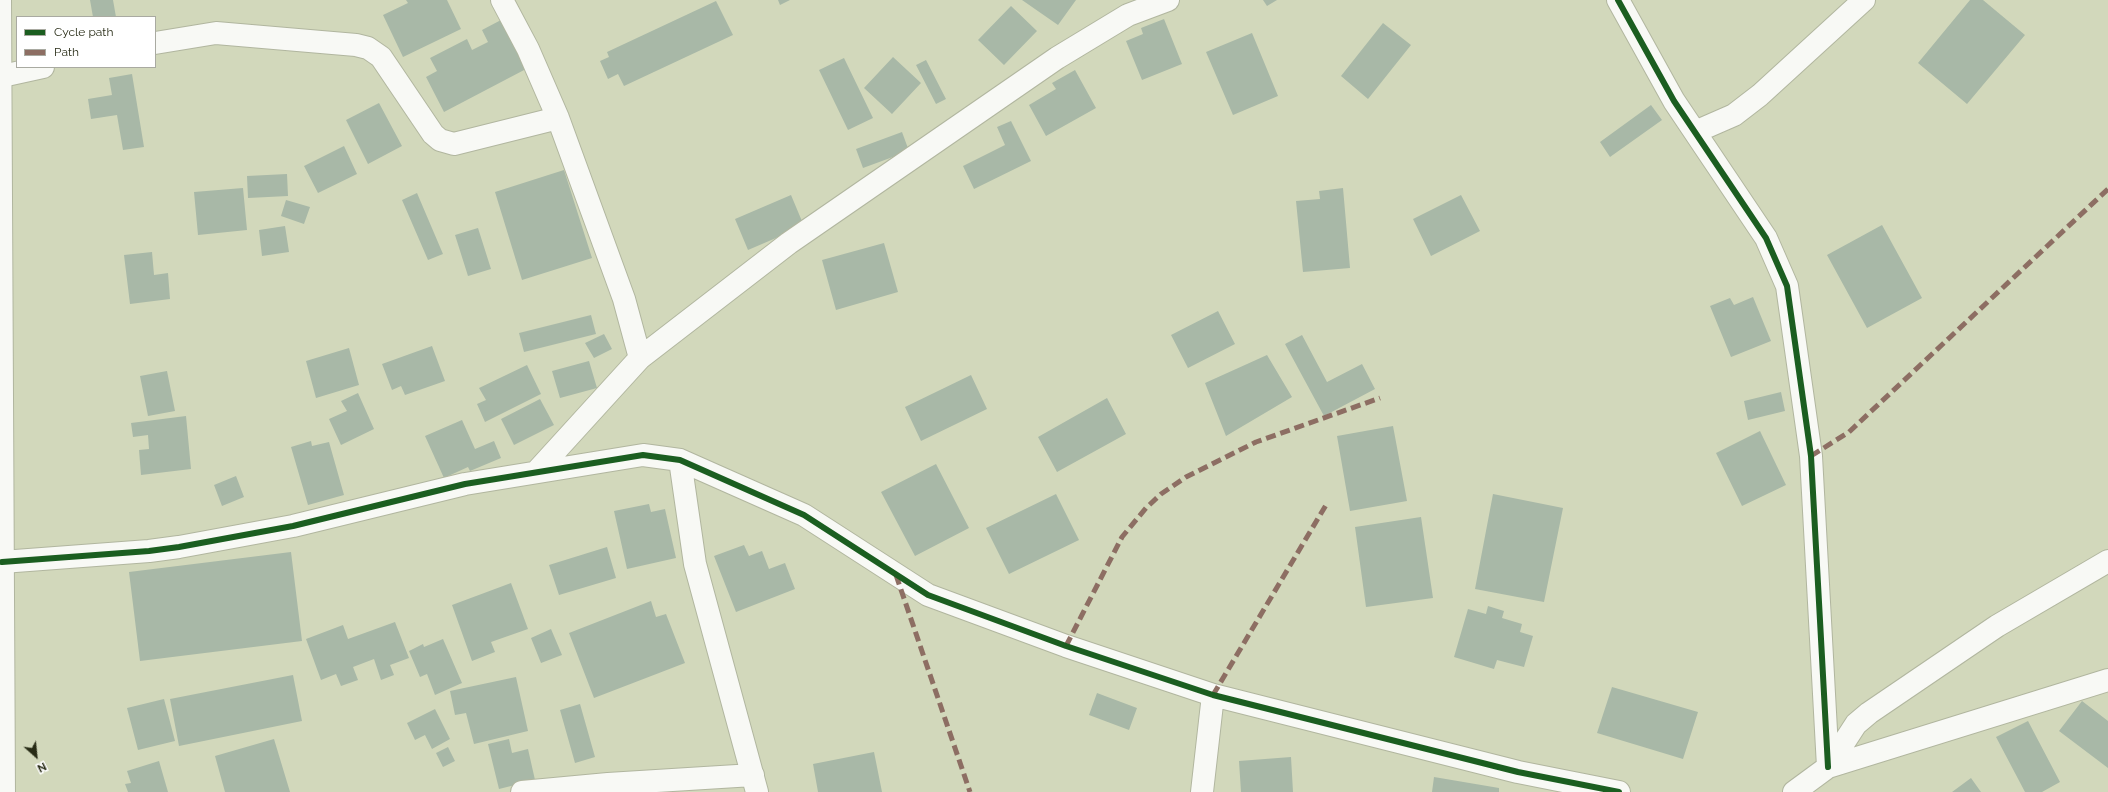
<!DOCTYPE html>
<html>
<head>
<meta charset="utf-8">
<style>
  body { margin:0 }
  #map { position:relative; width:2108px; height:792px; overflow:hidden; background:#d2d8bb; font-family:Raleway,sans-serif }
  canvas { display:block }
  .legend { position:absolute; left:16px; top:16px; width:140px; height:52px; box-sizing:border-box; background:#fff; border:1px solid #a9aaa1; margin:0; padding:5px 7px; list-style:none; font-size:12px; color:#272b15 }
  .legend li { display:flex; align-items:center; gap:8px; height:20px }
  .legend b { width:20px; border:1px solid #a9aaa1 }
  .north { position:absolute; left:16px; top:736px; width:40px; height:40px; -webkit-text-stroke:3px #fff; paint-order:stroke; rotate:153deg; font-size:11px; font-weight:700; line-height:16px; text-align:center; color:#272b15 }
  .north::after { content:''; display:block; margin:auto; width:14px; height:18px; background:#272b15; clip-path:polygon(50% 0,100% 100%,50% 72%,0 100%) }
</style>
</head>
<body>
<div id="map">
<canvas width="2108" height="792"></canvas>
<ul class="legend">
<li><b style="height:5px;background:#1b5e20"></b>Cycle path</li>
<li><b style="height:5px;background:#8d6e63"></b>Path</li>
</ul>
<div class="north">N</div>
</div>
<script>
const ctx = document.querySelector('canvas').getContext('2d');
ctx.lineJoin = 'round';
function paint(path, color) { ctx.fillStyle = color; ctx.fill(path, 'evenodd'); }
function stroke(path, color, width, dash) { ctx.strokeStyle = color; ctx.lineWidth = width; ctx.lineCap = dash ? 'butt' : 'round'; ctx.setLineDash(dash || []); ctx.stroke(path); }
paint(new Path2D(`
  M90,0h23l3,17h-23z
  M406,0h41l14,29 -58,28 -20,-42 25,-12z
  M778,0h12l-10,5z
  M1022,0h54l-18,25z
  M1263,0h14l-10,6z
  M1970,0h13l42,35 -58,69 -49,-41z
  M716,1l17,34 -109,51 -6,-12 -10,5 -8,-18 9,-4 -2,-5z
  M1011,6l26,25 -33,34 -26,-25z
  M1164,19l18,45 -40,16 -16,-39 17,-7 -2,-6z
  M501,20l25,49 -82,43 -18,-35 11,-6 -7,-13 37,-19 5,11 16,-8 -6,-12z
  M1383,23l28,22 -43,54 -27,-23z
  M1252,33l26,63 -45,19 -27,-63z
  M893,57l28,26 -29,31 -28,-26z
  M844,58l29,60 -25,12 -29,-60z
  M926,60l20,39 -10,5 -20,-39z
  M1075,70l21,38 -50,28 -17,-31 27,-16 -4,-6z
  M132,74l12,73 -21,3 -6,-35 -26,4 -3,-20 24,-4 -3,-17z
  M379,103l23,43 -34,18 -22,-44z
  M1651,105l11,15 -52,37 -10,-15z
  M1011,121l20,40 -57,28 -11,-23 42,-21 -8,-18z
  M902,132l7,19 -46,17 -7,-19z
  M344,146l13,28 -39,19 -14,-27z
  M564,170l28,88 -70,22 -27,-88z
  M287,174l1,22 -40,2 -1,-22z
  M243,188l4,42 -49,5 -4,-43z
  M1343,188l7,80 -47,4 -7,-71 24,-2 -1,-8z
  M417,193l26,61 -15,6 -26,-60z
  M791,195l13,31 -56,24 -13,-31z
  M1461,195l19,36 -49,25 -18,-37z
  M286,200l24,7 -6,17 -23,-8z
  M1882,225l40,73 -55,30 -40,-73z
  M285,226l4,26 -27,4 -3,-26z
  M478,228l13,41 -23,7 -13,-41z
  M884,243l14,49 -62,18 -14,-50z
  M152,252l2,23 14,-2 2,26 -40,5 -6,-49z
  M1753,297l18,44 -40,16 -21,-51 20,-8 4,7z
  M1218,311l17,33 -47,24 -17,-33z
  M591,315l5,19 -72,18 -5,-19z
  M604,334l8,15 -18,9 -9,-15z
  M1302,335l25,47 35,-18 13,25 -51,27 -39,-72z
  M432,346l13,35 -40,14 -4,-9 -9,4 -10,-26z
  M349,348l10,37 -43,13 -10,-37z
  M1267,355l25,42 -66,39 -21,-53z
  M589,361l8,27 -37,10 -8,-27z
  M527,365l14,29 -56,28 -8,-18 9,-4 -7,-12z
  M167,371l8,40 -27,5 -8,-40z
  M971,375l16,34 -66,32 -16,-34z
  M1781,392l4,19 -37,9 -4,-19z
  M358,393l16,36 -33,16 -12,-26 18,-8 -6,-10z
  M1107,398l19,36 -69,38 -19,-35z
  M540,399l14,26 -40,20 -13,-26z
  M186,416l5,53 -50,6 -2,-25 10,-1 -1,-14 -15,2 -2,-14z
  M462,420l13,29 19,-8 7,17 -31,13 -2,-4 -24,11 -19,-42z
  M1393,426l14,75 -57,10 -13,-75z
  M1760,431l26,54 -44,21 -26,-53z
  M311,441l1,5 17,-4 15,53 -36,10 -17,-58z
  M936,464l33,64 -54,28 -34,-64z
  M236,476l8,21 -22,9 -8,-21z
  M1056,494l23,46 -70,34 -23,-46z
  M1493,494l70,14 -19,94 -69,-13z
  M649,504l2,8 14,-3 11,49 -49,11 -13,-58z
  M1421,517l12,81 -67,9 -11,-80z
  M744,545l5,11 13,-5 7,18 16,-6 10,26 -59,23 -22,-56z
  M607,547l9,31 -57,17 -10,-30z
  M291,552l11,89 -162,20 -11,-89z
  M511,583l17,46 -37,13 4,10 -23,9 -20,-56z
  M651,601l5,16 10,-3 19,49 -91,35 -25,-65z
  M1488,606l16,5 -2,7 20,6 -2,8 13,4 -9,31 -27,-7 -3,9 -40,-12 14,-48 18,5z
  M395,622l14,36 -19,7 4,10 -13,5 -7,-21 -21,8 5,13 -17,6 -5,-12 -15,6 -15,-41 37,-14 5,14z
  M551,629l11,26 -21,8 -10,-25z
  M443,639l19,44 -27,12 -8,-21 -7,3 -11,-26 14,-7 1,3z
  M293,675l9,46 -123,25 -9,-47z
  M516,677l12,54 -54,13 -8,-31 -11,2 -5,-24z
  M1612,687l86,25 -15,47 -86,-26z
  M1097,693l40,15 -8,22 -40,-15z
  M164,699l11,42 -37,9 -11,-42z
  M2082,701l26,20v47l-49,-37z
  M580,704l15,53 -20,6 -15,-53z
  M435,709l15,30 -18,10 -7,-14 -10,5 -8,-17z
  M2028,721l32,61 -18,10h-17l-29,-55z
  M274,739l16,53h-65l-10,-36z
  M509,739l3,14 16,-4 7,31 -36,9 -11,-45z
  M448,747l7,14 -12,6 -7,-14z
  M874,752l8,40h-64l-5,-28z
  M1291,757l2,35h-52l-2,-31z
  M159,761l9,31h-40l-3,-8 6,-1 -4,-12z
  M1434,777l65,11v4h-67z
  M1971,778l10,14h-29z`), '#a8b8a7');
const minor = new Path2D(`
  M502,0l26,49 30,69 66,181 16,59
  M1618,0l56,101 92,137 21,48 24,170 17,311
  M155,43l61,-10 140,12 12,3 13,9 52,77 7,6 14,4 104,-26
  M2,76l41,-9
  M1695,132l39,-17 26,-20 104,-95
  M680,460l15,104 62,228
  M538,470l102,-112 149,-115 268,-185 71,-43 40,-15
  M2,562l147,-11 30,-4 114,-21 172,-42 178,-29 37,5 124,55 124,80 138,51 147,49 305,77 101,20
  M1828,767l28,-43 13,-11 128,-87 111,-65
  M522,792l86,-8 145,-9
  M1202,792l11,-97
  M1794,792l34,-25 280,-87`);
const major = new Path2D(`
  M0,0l4,792`);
stroke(minor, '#b1b69f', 24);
stroke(major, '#b1b69f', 24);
stroke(minor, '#f8f9f5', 22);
stroke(major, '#f8f9f5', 22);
stroke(new Path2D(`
  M1811,456l38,-24 259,-243
  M896,575l74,217
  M1066,646l56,-109 24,-29 15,-14 25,-17 70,-35 124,-44
  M1213,695l113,-190`), '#8d6e63', 5, [10, 5]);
stroke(new Path2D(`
  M1618,0l56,101 92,137 21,48 24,170 17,311
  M2,562l147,-11 30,-4 114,-21 172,-42 178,-29 37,5 124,55 124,80 138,51 147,49 305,77 101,20`), '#1b5e20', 6);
</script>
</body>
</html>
